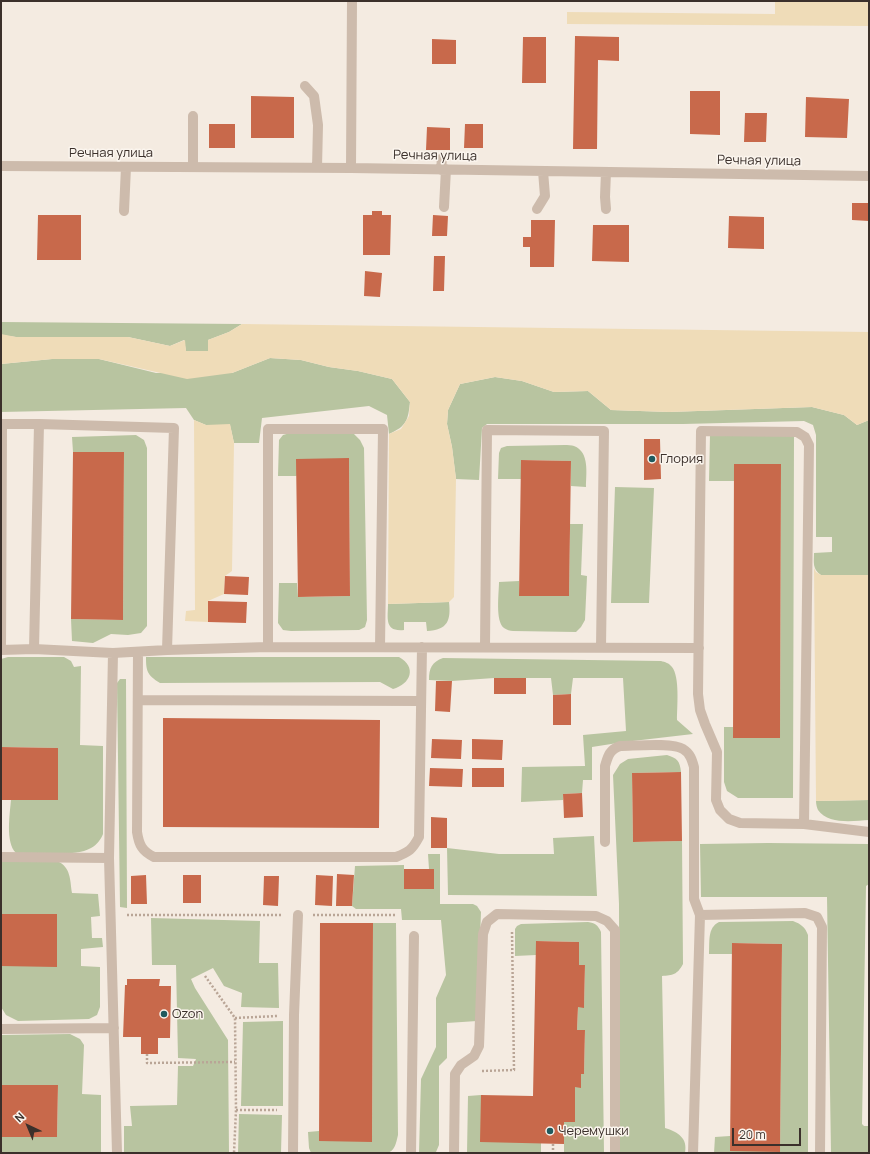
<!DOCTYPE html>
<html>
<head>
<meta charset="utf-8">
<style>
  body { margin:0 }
  #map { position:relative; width:870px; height:1154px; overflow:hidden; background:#f4ebe1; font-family:Manrope,sans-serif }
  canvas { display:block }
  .frame { position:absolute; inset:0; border:2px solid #3b302b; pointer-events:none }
  .north { position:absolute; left:8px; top:1106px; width:40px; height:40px; -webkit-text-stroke:3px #fbf5ee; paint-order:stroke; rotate:316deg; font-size:11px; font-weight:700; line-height:16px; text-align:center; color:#3b302b }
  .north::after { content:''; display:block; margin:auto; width:14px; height:18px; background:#3b302b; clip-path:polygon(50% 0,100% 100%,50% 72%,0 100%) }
  .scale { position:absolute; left:732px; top:1128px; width:69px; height:18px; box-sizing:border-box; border:2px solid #3b302b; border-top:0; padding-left:5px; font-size:12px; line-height:14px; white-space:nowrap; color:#3b302b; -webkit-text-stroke:3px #fbf5ee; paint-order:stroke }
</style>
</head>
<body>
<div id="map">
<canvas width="870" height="1154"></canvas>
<div class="frame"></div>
<div class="north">N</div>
<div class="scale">20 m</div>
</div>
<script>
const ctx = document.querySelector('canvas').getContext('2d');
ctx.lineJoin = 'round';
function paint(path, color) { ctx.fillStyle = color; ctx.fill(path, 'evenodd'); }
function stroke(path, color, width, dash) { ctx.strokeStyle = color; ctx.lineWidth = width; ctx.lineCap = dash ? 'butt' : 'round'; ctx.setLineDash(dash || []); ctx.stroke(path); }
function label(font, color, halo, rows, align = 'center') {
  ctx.font = font + ' Manrope,sans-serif'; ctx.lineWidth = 3; ctx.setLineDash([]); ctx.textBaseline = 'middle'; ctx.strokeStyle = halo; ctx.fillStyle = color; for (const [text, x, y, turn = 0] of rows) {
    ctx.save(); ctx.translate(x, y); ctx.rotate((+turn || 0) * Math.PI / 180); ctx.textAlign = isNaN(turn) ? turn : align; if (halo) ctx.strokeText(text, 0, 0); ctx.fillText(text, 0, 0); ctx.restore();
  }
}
paint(new Path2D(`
  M1,322l241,2 -13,8 -21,8 1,11h-23l-2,-11 -14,6 -42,-9h-112l-15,-2z
  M270,358l31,2 28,7 29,4 34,8 18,23c-2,18 -3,24 -21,32l-2,-19 -18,-9 -107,12 -3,25h-25l-4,-18h-24l-12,-5 -8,-12 -185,4v-48l51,-5h47l57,14h76z
  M495,377l27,4 32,11 34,-1 23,19 58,2 143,-5 32,8 13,10 12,-5v155h-48c-9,-6 -7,-13 -7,-22l18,-1v-15h-16v-102l-3,-10 -9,-4 -121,3h-196l-5,4 -3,52 -23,-1 -4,-32 -5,-23 1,-14 12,-26z
  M290,433l64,1 6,6 4,8 3,172 -2,7 -6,3 -68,1 -8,-1 -5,-7 1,-40h18l1,14 52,-1 -1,-138 -53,18h-18l1,-36 4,-5z
  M136,435l8,5 3,8v178l-6,7 -13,2 -17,-1 -18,9 -21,-2 -1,-22 52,1 1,-167 -51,-1 -1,-15z
  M710,435h84l-1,363h-55l-11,-7 -3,-9v-55h9v11h47l1,-274h-46l-1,17h-25z
  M565,445c2,0 7,0 9,1 16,6 12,28 12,41l-15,-1v-25l-50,-1v19h-23l1,-26 2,-5 6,-2z
  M615,487l39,1 -5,115h-38z
  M570,524h13l-2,51 6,1 -2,44 -4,7 -5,5 -63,-1c-3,0 -6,-1 -9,-3 -9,-7 -5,-35 -5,-46l20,-1v15h50z
  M449,602c2,18 -1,28 -22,29l-1,-9h-22v8c-20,2 -16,-12 -16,-26z
  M8,657h56l7,4 3,6 7,-1 -1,79 23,1v88c-2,5 -6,11 -12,14 -14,9 -57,5 -75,5 -11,-11 -6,-39 -5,-54l47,1v-52l-57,-1v-88z
  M146,657h253c18,10 12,27 -6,32l-13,-7 -220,1c-13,-8 -14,-12 -14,-26z
  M443,658l218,3c4,1 8,2 11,6 8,10 5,39 5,53l16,14 -69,8 -32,5v33h-9l-1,13 -19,1v6l-42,2 1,-35 63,-1 -2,-31 43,-4 -3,-53h-50l-2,16 -18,1 -2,-17h-57l-42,3 -23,-1c0,-12 3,-18 14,-22z
  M120,679h6l1,229 -7,-1 -3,-224z
  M667,755c10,3 13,6 14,17l-49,1 1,69 49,-1 1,123c-6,11 -10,11 -21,12l3,152c13,4 23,10 20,25h-65l-1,-249 -6,-129 7,-11 8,-5z
  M869,800v20c-15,1 -41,5 -51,-10 -1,-2 -2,-6 -2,-9z
  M594,836l3,60 -149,-1 -1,-47 52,6h55l-1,-16z
  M768,843l101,1v40l-3,2 -4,238 2,2h5v27h-38l-4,-256h-126l-1,-53z
  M428,854h12v50h33l4,2 4,6 -4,109 -30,2v35l-8,8v79l-3,7 -3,1h-14l2,-74 15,-32v-49l10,-23 -5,-55h-39l-1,-11h-45l-4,-3 3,-40 49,-1v24l25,-20z
  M1,861h56c14,6 13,19 15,32l26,1 2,22 -9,1 1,21h10l1,9 -22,2v17l19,1v40l-3,8 -8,4 -71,2 -12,-6 -5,-8v-41h56l-56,-52z
  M151,918l109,3 -1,42h19l1,45 -38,-1 1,-14 -18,-7 -11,-18 -22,11 4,9 33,52 1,113h-105v-27h8l-2,-20 47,-1 1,-39h15l3,-7 -18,-1 -2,-93h-24z
  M793,921c8,3 12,6 15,14v218h-94l1,-16 15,-1v15h50l2,-207 -50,-1v11h-23c1,-12 -2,-26 10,-32z
  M588,922c7,1 10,3 13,10l3,221h-40v-31h11v-35h6v-13h3l1,-43 -8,-1 1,-23h6l1,-42h-6v-23l-43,-1v14l-21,1v-27l2,-3 4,-2z
  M373,923h23l2,212c-2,8 -3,16 -11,18h-76l-2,-5 -1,-16 11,-1 1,10h52z
  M283,1021v85h-42l2,-84z
  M70,1034l10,5 4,6 -2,49 19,1v58h-100v-16h56l1,-52h-57v-50z
  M481,1095l60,48v10h-74l1,-57z
  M239,1114l43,1 -1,38h-43z`), '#b8c4a0');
paint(new Path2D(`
  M775,1h94v25l-302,-2v-12l208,2z
  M242,324l627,8v88l-12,5 -13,-10 -32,-8 -143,5 -58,-2 -23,-19 -34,1 -32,-11 -27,-4 -35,7 -12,26 -1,14 5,23 4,32 -2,118 -5,5 -61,2 1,-170 12,-5 8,-13 1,-14 -18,-23 -34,-8 -29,-4 -28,-7 -31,-2 -38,15 -45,6 -88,-20h-47l-51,5v-30l15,3h112l42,9 15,-6 1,11h22v-11l21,-8z
  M194,420l12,5 24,-1 4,19 -2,128 -7,5 -1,18 -16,7v21l-23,-1 1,-10 9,-1z
  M814,568l2,4 5,3h48v225l-53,1z`), '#efdcb8');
paint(new Path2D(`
  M575,36l44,1v24l-21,-1 -1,89h-24z
  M523,37h23v46h-24z
  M432,39l24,1v24h-24z
  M690,91h30v44l-30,-1z
  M251,96l43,1v41h-43z
  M806,97l43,2 -2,39 -42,-1z
  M745,113h22l-1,29h-22z
  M209,124h26v24h-26z
  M465,124h18v24h-19z
  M427,127l23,1v22h-24z
  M852,203h17v18l-17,-1z
  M372,211h10v4h9l-1,40h-27v-40h9z
  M38,215h43v45h-44z
  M433,215l15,1 -1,20h-15z
  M729,216l35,1v32l-36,-1z
  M531,220h24l-1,47h-24v-20h-7v-10h8z
  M593,225h36v37l-37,-1z
  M434,256h11l-1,35h-11z
  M365,271l17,2 -2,24 -16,-1z
  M644,439h16l1,40 -17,1z
  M73,452h51l-1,168 -52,-1z
  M349,458l1,138 -52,1 -2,-138z
  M521,460l50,1 -2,135h-50z
  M734,464h47l-1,274h-47z
  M225,576l24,1 -1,18 -24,-1z
  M208,601l39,1 -1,21 -38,-1z
  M494,678h32v16h-32z
  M436,681h16l-2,31 -15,-1z
  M571,694v31h-18v-30z
  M163,718l217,2 -1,108 -216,-1z
  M432,739l30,1 -1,19 -30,-1z
  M472,739l31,1 -1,20 -30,-1z
  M1,747l57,1v52h-57z
  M430,768l33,1 -1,18 -33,-1z
  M472,768h32v19h-32z
  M681,772l1,69 -49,1 -1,-69z
  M582,793l1,24 -19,1 -1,-24z
  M431,817l16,1v30h-16z
  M404,869h30v20h-30z
  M337,874l17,1 -2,31h-16z
  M146,875l1,29h-16v-28z
  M183,875h18v28h-18z
  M316,875l17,1 -1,30 -17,-1z
  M264,876h15l-1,30 -15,-1z
  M1,914h56v53l-56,-1z
  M320,923h53l-1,219 -53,-1z
  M536,941l43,1v23h6l-1,43 -6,-1 -1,23h8l-1,44h-3v14l-6,-1v35h-11v22l-84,-2 1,-47 52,1z
  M732,943l50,1 -2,208 -50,-1z
  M127,979h33l-1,7h12l-1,52h-12v16h-17v-17h-18l2,-52h2z
  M1,1085h57l-1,52h-56z`), '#c8694b');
stroke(new Path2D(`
  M127,915h155
  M313,915h84
  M205,976l30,42 1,92 -2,43
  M235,1018l42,-2
  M147,1054v9l88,-1
  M482,1071l32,-1 -2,-138
  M236,1110h41
  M553,1144v9`), '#b9a596', 2.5, [2, 2]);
stroke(new Path2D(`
  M305,86l9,10 4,29 -1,43
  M1,166l350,2 518,8
  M193,167v-51
  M351,168l1,-167
  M441,170l1,-12
  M444,207l2,-38
  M537,209l8,-13 -2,-25
  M606,209l-1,-12 1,-25
  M124,211l2,-44
  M1,424h38l135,4 -7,222
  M268,647v-218h115l-3,218
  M485,647l2,-217 117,1 -3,216
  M34,649l5,-225
  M1,650l33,-1 79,4 54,-3 101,-3 431,1
  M1,650l1,-226
  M138,652l-1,180c2,13 5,19 17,25h242c13,-5 16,-7 23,-20l3,-190
  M113,653l-4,205 8,295
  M138,700l283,1
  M804,824l-64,-1 -11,-4 -9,-9 -4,-10 1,-48 -12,-28 -5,-14 -2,-16 3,-263 96,1 8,5 4,8 -5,379 65,8
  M605,842v-76c3,-10 4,-16 15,-20 14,0 52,-4 63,3 7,4 9,11 11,18v132l6,16
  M1,857l108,1
  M1,1029l113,-1
  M293,1153l1,-138 4,-100
  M411,1153l3,-217
  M454,1153l1,-79 6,-9 13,-9 5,-10 4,-112 4,-12 10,-8 99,2 11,5 8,9v223
  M693,1153l7,-238 105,-2 12,4 5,10 -2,226`), '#cdbbac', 10);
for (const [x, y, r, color] of [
  [652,459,4,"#1f5a5e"],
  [164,1014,4,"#1f5a5e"],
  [550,1131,4,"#1f5a5e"]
]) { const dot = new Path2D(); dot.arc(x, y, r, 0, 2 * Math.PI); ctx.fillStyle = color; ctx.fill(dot); stroke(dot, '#fbf5ee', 1.5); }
label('13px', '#3b302b', '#fbf5ee', [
  ["Речная улица",111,153],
  ["Речная улица",435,156,1],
  ["Речная улица",759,161,1]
]);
label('13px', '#3b302b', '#fbf5ee', [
  ["Глория",660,459],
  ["Ozon",172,1014],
  ["Черемушки",558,1131]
], 'left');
</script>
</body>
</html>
